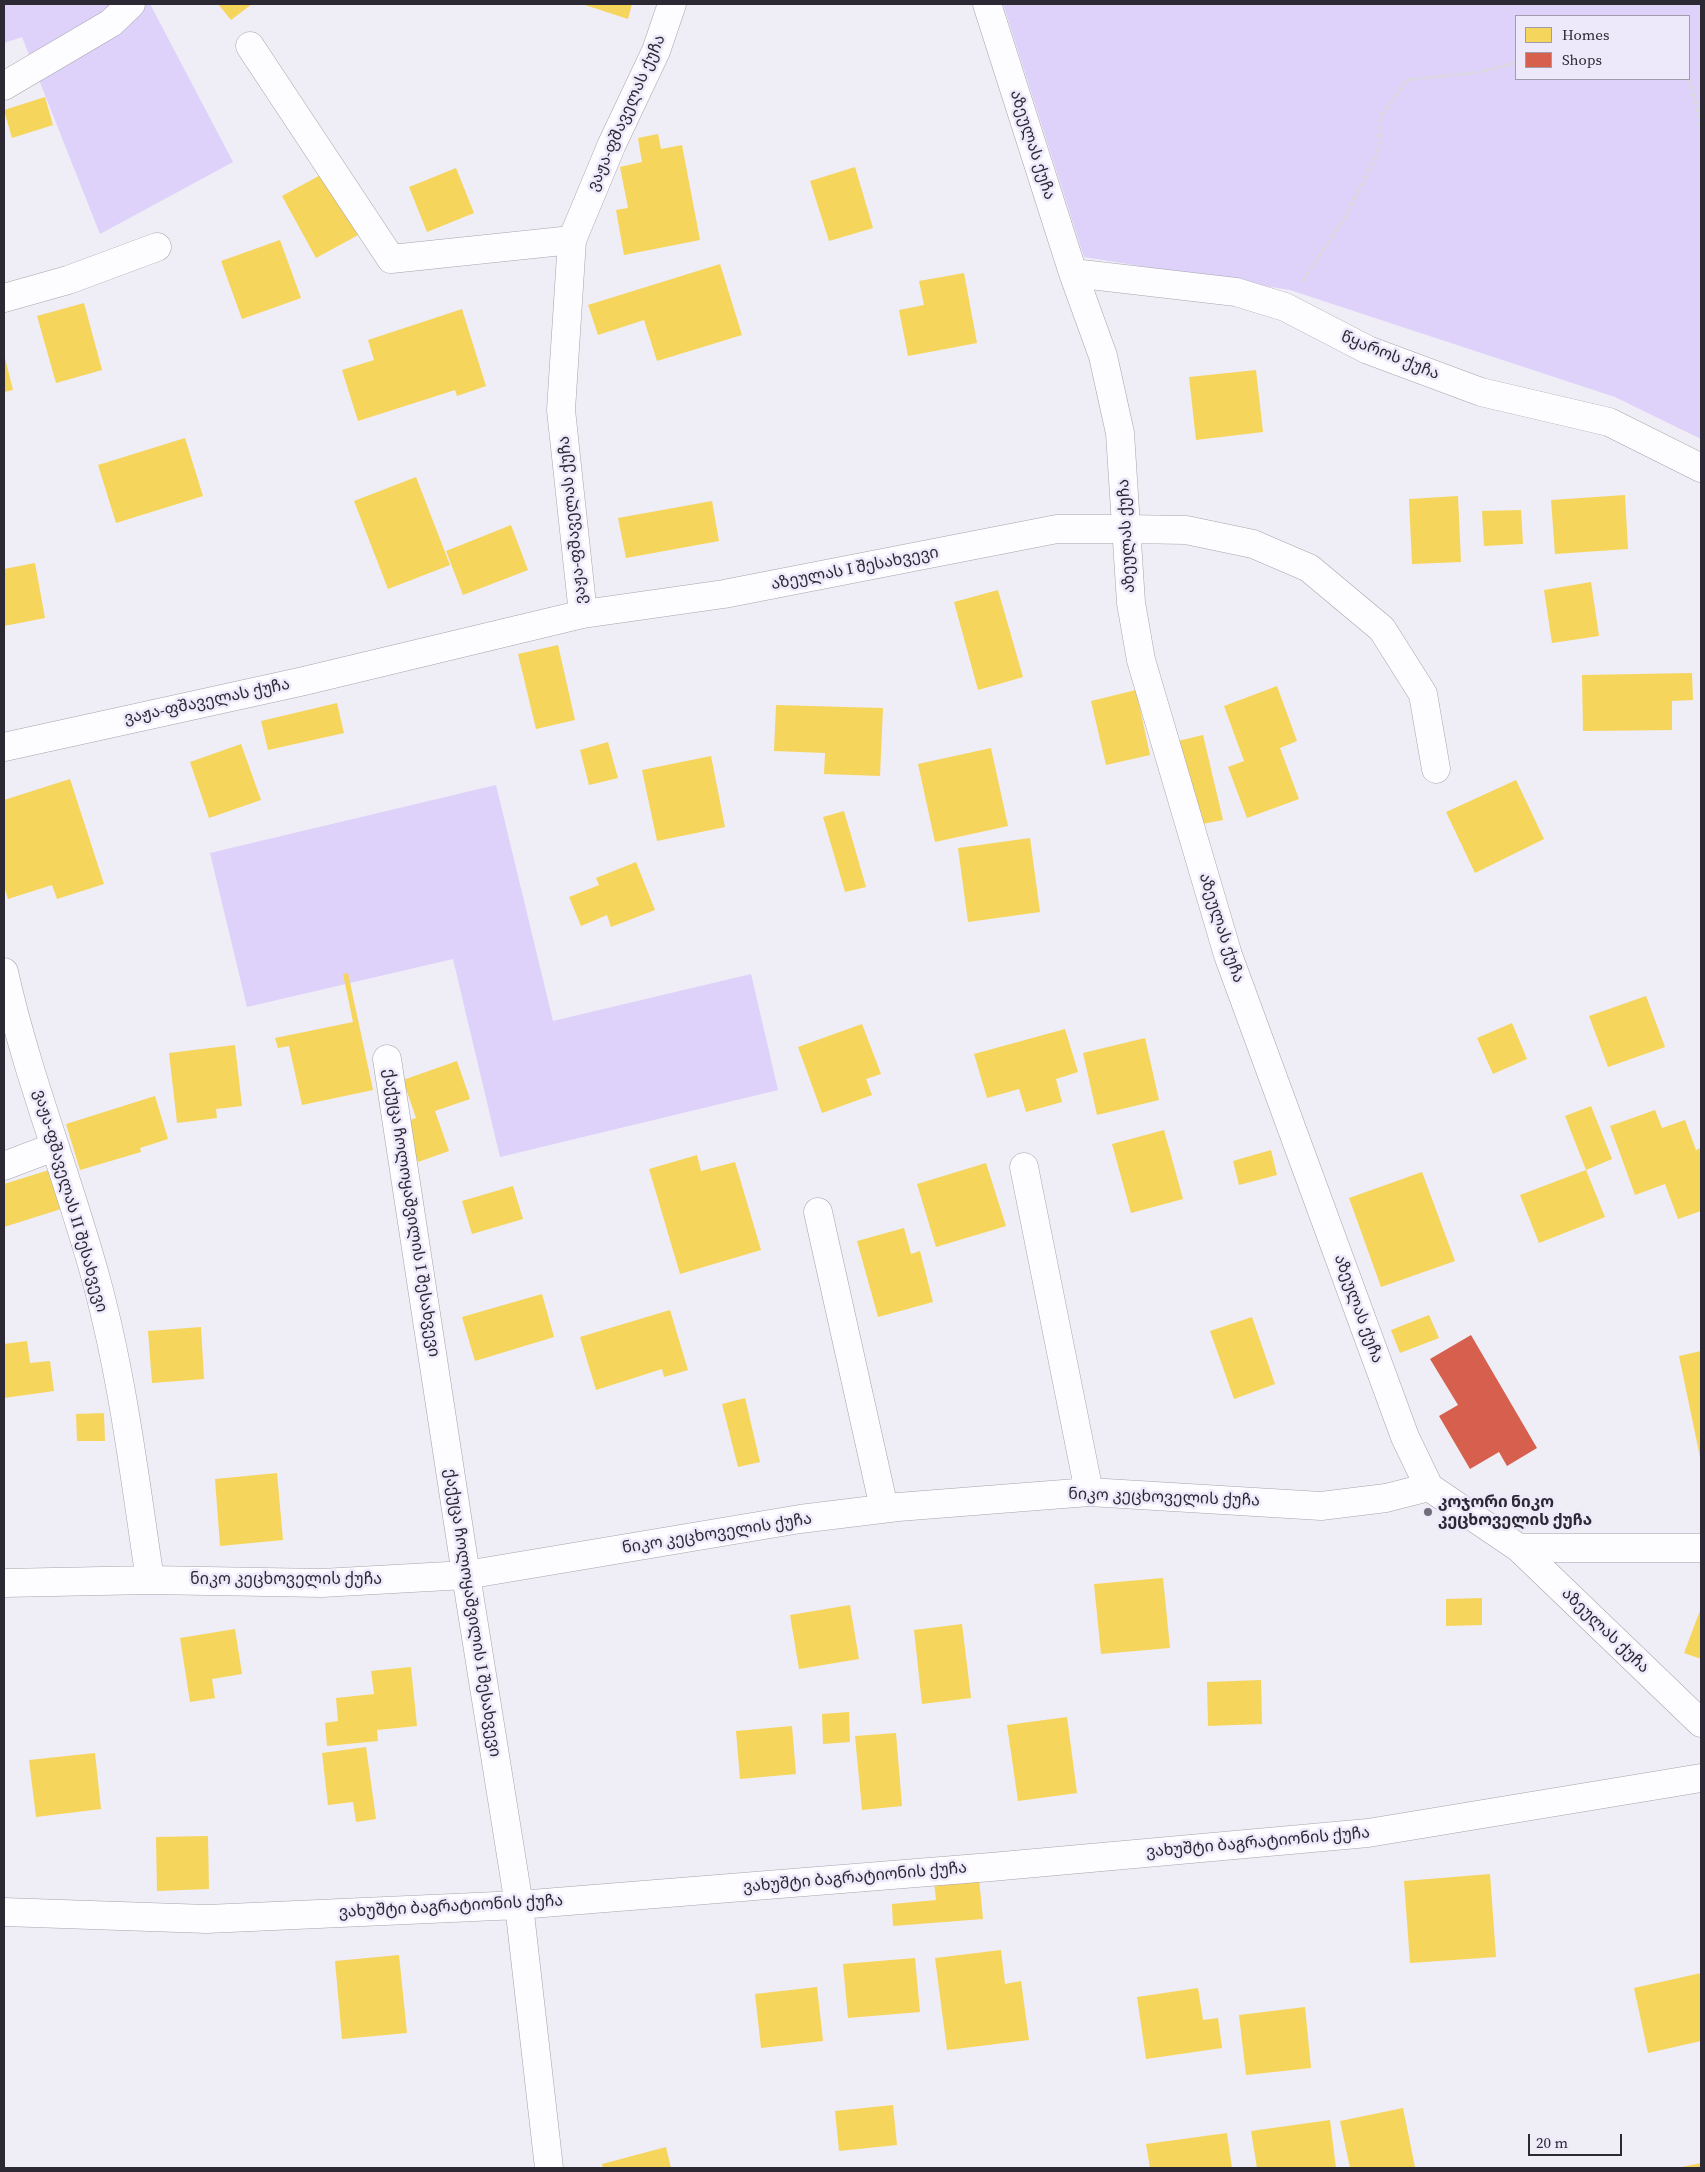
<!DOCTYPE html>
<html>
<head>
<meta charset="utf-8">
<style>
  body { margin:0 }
  #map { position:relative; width:1705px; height:2172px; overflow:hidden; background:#efedf6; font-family:"Source Serif 4",serif }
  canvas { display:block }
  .frame { position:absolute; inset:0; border:5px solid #2c2934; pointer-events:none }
  .legend { position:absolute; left:1515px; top:15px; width:175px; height:65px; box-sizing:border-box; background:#eee9fa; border:1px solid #a09cab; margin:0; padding:6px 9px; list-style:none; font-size:15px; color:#2c2934 }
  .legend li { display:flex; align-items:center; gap:10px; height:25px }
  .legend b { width:25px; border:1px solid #a09cab }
  .scale { position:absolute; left:1528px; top:2134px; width:94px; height:22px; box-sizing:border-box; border:2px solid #2c2934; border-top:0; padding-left:6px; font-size:15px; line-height:18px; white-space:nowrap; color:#2c2934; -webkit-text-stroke:4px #eee9fa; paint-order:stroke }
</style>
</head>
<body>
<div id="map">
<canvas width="1705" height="2172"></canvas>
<div class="frame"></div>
<ul class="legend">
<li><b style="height:14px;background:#f6d55c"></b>Homes</li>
<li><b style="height:14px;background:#d6604d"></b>Shops</li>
</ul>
<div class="scale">20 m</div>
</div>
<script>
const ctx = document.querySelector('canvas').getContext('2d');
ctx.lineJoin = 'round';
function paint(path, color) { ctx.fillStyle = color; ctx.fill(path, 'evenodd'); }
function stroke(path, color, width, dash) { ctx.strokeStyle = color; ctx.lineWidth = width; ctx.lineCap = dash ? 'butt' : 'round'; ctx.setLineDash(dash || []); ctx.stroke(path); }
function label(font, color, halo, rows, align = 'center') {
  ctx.font = font + ' "Source Serif 4","Noto Sans Georgian",serif'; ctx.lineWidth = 5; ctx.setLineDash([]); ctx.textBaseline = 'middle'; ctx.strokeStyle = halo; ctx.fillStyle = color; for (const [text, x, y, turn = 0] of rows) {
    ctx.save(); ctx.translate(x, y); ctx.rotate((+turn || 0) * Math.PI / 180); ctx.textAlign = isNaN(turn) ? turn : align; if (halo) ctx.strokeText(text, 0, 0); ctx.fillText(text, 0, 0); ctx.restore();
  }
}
paint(new Path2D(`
  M4,4h146l83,158 -133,72 -78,-197 -18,6z
  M1003,4h698v435l-86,-42 -325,-107 -206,-33zM1516,16h173v63h-173z
  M496,785l57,236 198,-47 27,116 -278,67 -47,-198 -206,48 -37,-154z`), '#ded1fa');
paint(new Path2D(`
  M218,4h34l-21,16z
  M582,4h50l-4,15z
  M45,97l8,28 -41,13 -8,-28z
  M658,134l3,15 21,-4 18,95 -76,15 -8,-45 12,-2 -8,-41 22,-5 -4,-24z
  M855,167l18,61 -44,13 -19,-60z
  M456,168l18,45 -47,19 -18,-45z
  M326,172l34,62 -44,24 -34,-62z
  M280,240l21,58 -59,21 -21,-58z
  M720,264l22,71 -85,26 -13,-41 -46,15 -10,-30z
  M964,273l13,70 -69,13 -9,-46 25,-5 -5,-24z
  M84,303l18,67 -46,13 -19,-67z
  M462,309l24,77 -29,10 -2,-6 -97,31 -16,-51 32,-10 -6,-20z
  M4,354l9,36 -9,2z
  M1256,370l7,62 -67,8 -7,-63z
  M185,438l18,58 -87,27 -18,-58z
  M416,477l34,88 -62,24 -34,-88z
  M1625,495l3,54 -73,5 -4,-54z
  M1458,496l3,66 -49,2 -3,-65z
  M712,501l7,40 -93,17 -8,-40z
  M1521,510l2,34 -39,2 -2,-35z
  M511,525l17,45 -65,25 -17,-44z
  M35,563l10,55 -41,8v-57z
  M1591,582l8,54 -47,7 -8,-53z
  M998,590l25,87 -45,13 -24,-88z
  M558,645l17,75 -39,9 -18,-75z
  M1692,673l1,27 -21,1v29l-89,1 -1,-56z
  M1277,686l20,55 -17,7 19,51 -52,19 -19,-51 16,-6 -20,-55z
  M1136,690l14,65 -44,10 -15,-64z
  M337,703l7,30 -76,17 -7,-29z
  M776,705l107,3 -3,68 -56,-2 1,-21 -51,-2z
  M1203,735l20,85 -26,5 -19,-84z
  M608,742l10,36 -29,7 -9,-35z
  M241,744l20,56 -52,18 -19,-56z
  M991,748l17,78 -73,16 -17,-78z
  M711,756l14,71 -68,14 -15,-71z
  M70,779l34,105 -47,15 -5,-14 -44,14 -4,-13v-86z
  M1516,780l28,59 -69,34 -29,-61z
  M844,811l22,76 -21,5 -22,-75z
  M1030,838l10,74 -72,10 -10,-74z
  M636,862l19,48 -44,17 -4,-12 -26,11 -12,-29 30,-12 -3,-7z
  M348,973l25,117 -71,15 -13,-59 -11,2 -3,-10 78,-16 -10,-48z
  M1646,996l19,51 -57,20 -19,-51z
  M1512,1023l15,36 -34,15 -16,-36z
  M862,1024l19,50 -15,5 6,16 -50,18 -24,-66z
  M1065,1029l13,43 -22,7 6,23 -36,10 -7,-23 -32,9 -13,-44z
  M1145,1038l14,62 -62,15 -14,-62z
  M235,1045l7,61 -26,3 1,9 -40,5 -8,-70z
  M457,1061l13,38 -35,12 14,40 -31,11 -14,-40 12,-4 -13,-38z
  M155,1096l13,43 -28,9 1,4 -61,18 -14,-46z
  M1591,1106l21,53 -26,11 19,47 -66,26 -19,-48 66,-25 -21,-54z
  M1655,1110l7,18 23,-8 11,30 5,-2v63l-23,8 -13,-35 -30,11 -25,-69z
  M1164,1130l19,69 -52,14 -19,-69z
  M1271,1150l6,25 -38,10 -6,-24z
  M697,1155l4,16 34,-9 26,88 -81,24 -31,-105z
  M986,1163l20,63 -70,21 -19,-63z
  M49,1170l12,39 -57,18v-43z
  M1422,1172l33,89 -74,26 -32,-89z
  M513,1186l10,33 -51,15 -10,-33z
  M904,1228l7,26 9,-3 13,51 -55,15 -21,-76z
  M542,1294l12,43 -79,24 -13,-44z
  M670,1310l18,60 -24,7 -2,-8 -66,21 -16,-53z
  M1429,1315l10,23 -39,15 -9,-23z
  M1252,1317l23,67 -41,15 -24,-68z
  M201,1327l3,52 -52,4 -4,-52z
  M27,1341l3,22 20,-2 4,30 -50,7v-54z
  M1701,1351v106h-1l-21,-101z
  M745,1398l15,64 -22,5 -16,-63z
  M104,1413l1,28h-28l-1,-27z
  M277,1473l6,67 -63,6 -5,-67z
  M1163,1578l7,70 -69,6 -7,-70z
  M1482,1598v27l-36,1v-27z
  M850,1605l9,54 -60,10 -9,-54z
  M1701,1608v51l-17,-6z
  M962,1624l9,74 -49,6 -8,-74z
  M235,1629l7,45 -30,5 3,19 -25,4 -10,-64z
  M411,1667l6,59 -40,4 1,11 -51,5 -2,-23 13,-2 -2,-23 38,-4 -3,-23z
  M1261,1680l1,44 -54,2 -1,-44z
  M849,1712l1,30 -27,2 -1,-30z
  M1067,1717l10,76 -59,8 -11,-76z
  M792,1726l4,48 -56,5 -4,-48z
  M896,1733l6,73 -40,4 -7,-74z
  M366,1747l10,72 -20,3 -3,-20 -25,3 -6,-52z
  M95,1753l6,56 -65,8 -7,-57z
  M208,1836l1,53 -52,2 -1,-54z
  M1490,1874l6,83 -86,6 -6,-82z
  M979,1879l4,40 -90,7 -1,-22 44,-4 -2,-18z
  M1001,1950l4,34 16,-3 8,59 -82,10 -12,-92z
  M399,1955l8,78 -65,6 -7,-78z
  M915,1958l5,54 -72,6 -5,-54z
  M1701,1973v68l-53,12 -14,-65z
  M817,1987l6,54 -62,7 -6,-54z
  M1198,1988l5,32 15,-2 4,30 -76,11 -9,-62z
  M1305,2007l6,61 -65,7 -7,-60z
  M893,2105l4,40 -58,6 -4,-40z
  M1403,2108l12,59 -65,1 -10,-47z
  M1330,2120l6,48h-79l-6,-37z
  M1227,2133l5,35h-82l-4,-24z
  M666,2147l5,21h-68l-1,-4z
  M1701,2163v5h-19v-1z`), '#f6d55c');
paint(new Path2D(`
  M1471,1335l66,113 -30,18 -8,-14 -29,17 -31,-53 19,-11 -28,-46z`), '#d6604d');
const minor = new Path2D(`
  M987,4l86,269 30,83 17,77 11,170 10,57 87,295 177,482 24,50 90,61 182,175
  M250,46l141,213 181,-19
  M4,86l107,-63 20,-19
  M1073,273l163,19 49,15 83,43 113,42 128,30 92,46
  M4,298l64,-18 89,-33
  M583,614l-22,-204 11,-170 40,-96 44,-93 16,-47
  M4,747l300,-66 279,-67 141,-20 333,-65h69l60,1 67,14 56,24 73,61 41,65 13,75
  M4,972c23,104 64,204 92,307 27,99 39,201 54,301
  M387,1059l79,516 53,330 30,263
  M4,1166l50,-19
  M1024,1167l65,325
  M818,1212l66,296
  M1519,1548h182
  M4,1583l146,-3 172,3 144,-8 334,-56 98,-12 191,-15 232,14 65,-8 43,-11
  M4,1912l203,7 312,-14 472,-38 377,-34 333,-55`);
stroke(minor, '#a6a4ad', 29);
stroke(new Path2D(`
  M1689,78l9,34 3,28
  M1302,282l45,-68 31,-62 3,-36 26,-36 73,-8 36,-9`), '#dad9dc', 3, [5, 2.5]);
stroke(minor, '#fdfcfe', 28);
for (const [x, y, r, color] of [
  [1428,1512,5,"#706e78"]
]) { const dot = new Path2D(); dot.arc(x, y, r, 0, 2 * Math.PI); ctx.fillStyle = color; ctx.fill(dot); stroke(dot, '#eee9fa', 2); }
label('16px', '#2c2934', '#eee9fa', [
  ["ვაჟა-ფშაველას ქუჩა",627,113,-66],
  ["აზეულას ქუჩა",1032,145,72],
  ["წყაროს ქუჩა",1390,356,22],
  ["ვაჟა-ფშაველას ქუჩა",573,520,-96],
  ["აზეულას ქუჩა",1127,536,-93],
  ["აზეულას I შესახვევი",855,569,-11],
  ["ვაჟა-ფშაველას ქუჩა",207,702,-12],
  ["აზეულას ქუჩა",1221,928,72],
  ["ვაჟა-ფშაველას II შესახვევი",70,1201,74],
  ["ქაქუცა ჩოლოყაშვილის I შესახვევი",411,1213,81],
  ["აზეულას ქუჩა",1358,1309,70],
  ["ნიკო კეცხოველის ქუჩა",1164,1498,2],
  ["ნიკო კეცხოველის ქუჩა",717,1534,-9],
  ["ნიკო კეცხოველის ქუჩა",286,1580],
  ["ქაქუცა ჩოლოყაშვილის I შესახვევი",472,1613,81],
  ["აზეულას ქუჩა",1605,1631,44],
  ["ვახუშტი ბაგრატიონის ქუჩა",1258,1843,-5],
  ["ვახუშტი ბაგრატიონის ქუჩა",855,1878,-5],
  ["ვახუშტი ბაგრატიონის ქუჩა",451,1907,-3]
]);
label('bold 16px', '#2c2934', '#eee9fa', [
  ["კოჯორი ნიკო",1438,1503],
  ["კეცხოველის ქუჩა",1438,1521]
], 'left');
</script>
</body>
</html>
